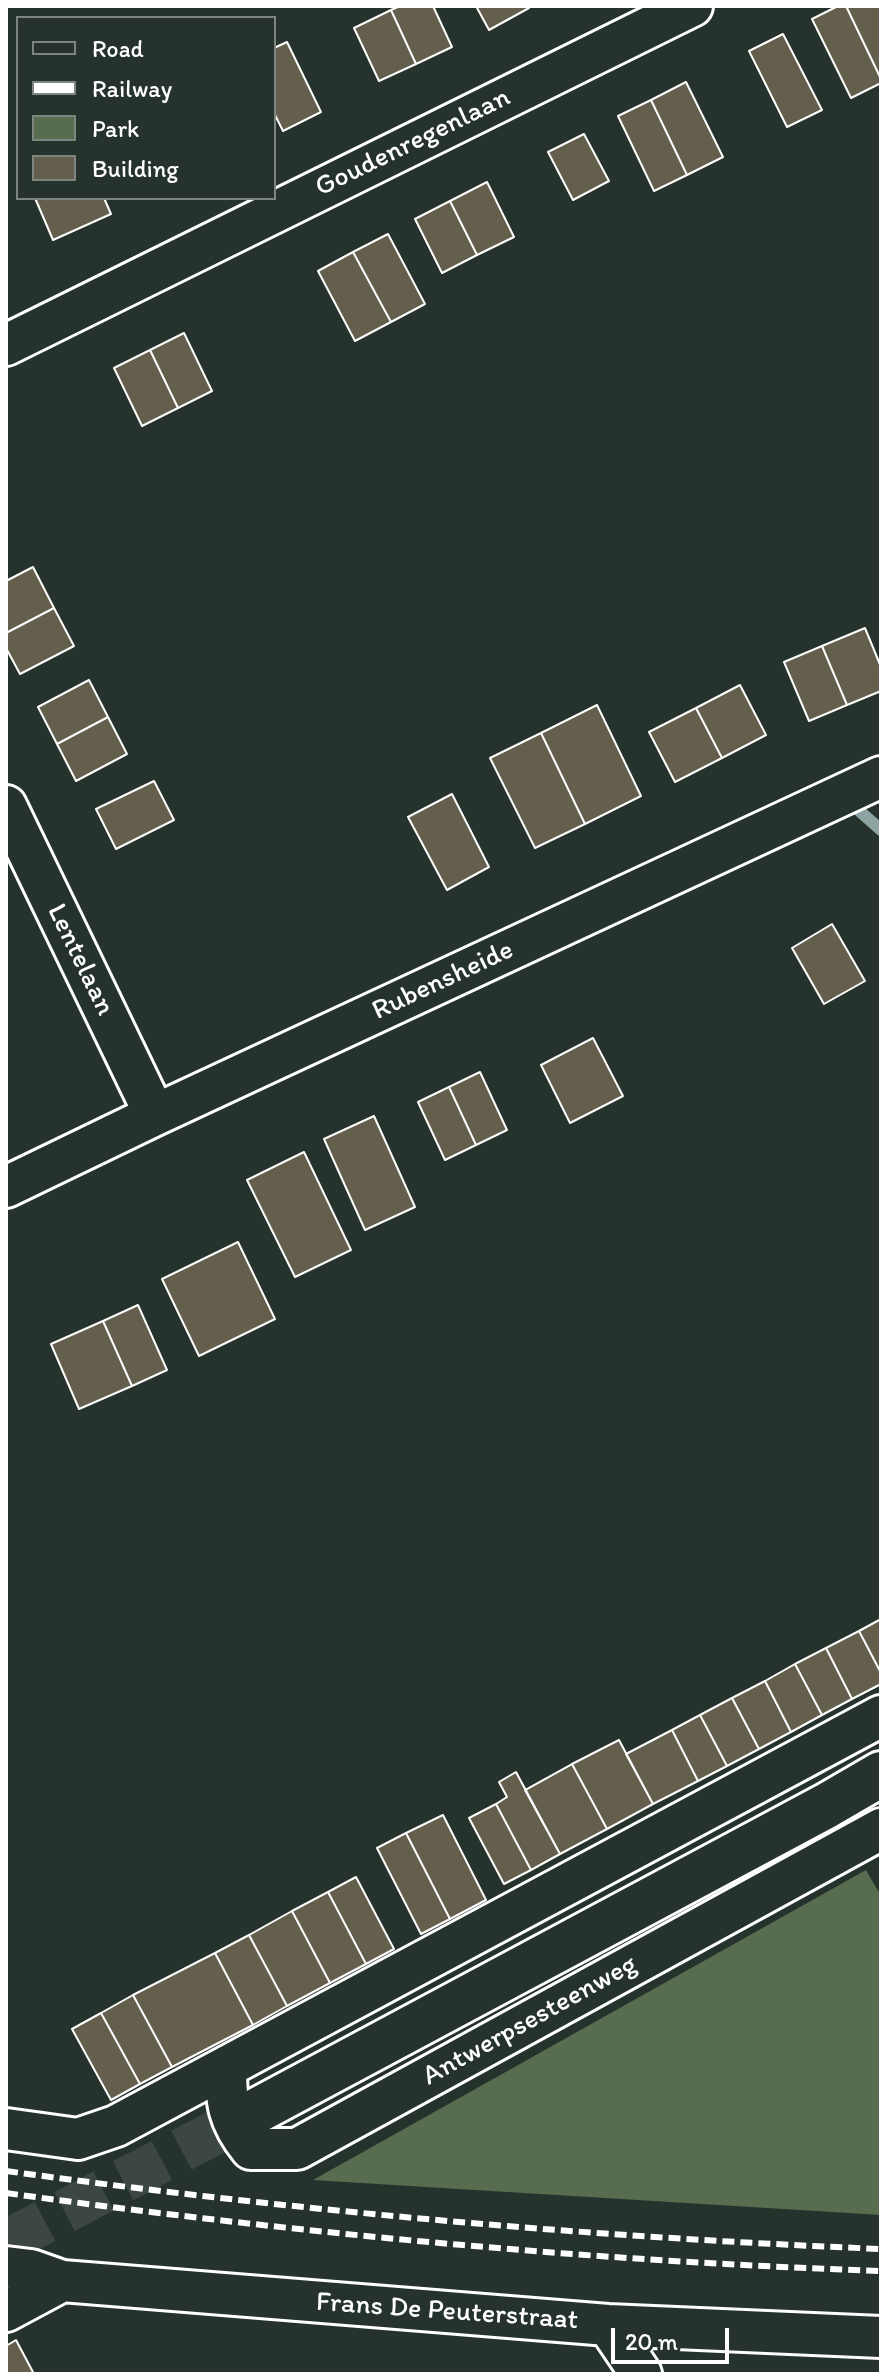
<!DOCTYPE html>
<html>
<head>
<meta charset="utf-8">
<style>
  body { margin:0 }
  #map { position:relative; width:887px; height:2380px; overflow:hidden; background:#26332d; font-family:Itim,sans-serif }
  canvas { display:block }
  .frame { position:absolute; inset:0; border:8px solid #fff; pointer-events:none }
  .legend { position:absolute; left:16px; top:16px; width:260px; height:184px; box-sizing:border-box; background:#26332d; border:2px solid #7d8581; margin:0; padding:10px 14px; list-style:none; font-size:24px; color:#fff }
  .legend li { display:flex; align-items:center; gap:16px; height:40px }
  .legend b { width:40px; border:2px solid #7d8581 }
  .scale { position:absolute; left:611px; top:2328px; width:118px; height:36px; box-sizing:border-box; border:4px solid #fff; border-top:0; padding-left:10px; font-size:24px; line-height:28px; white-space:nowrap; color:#fff; -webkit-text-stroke:6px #26332d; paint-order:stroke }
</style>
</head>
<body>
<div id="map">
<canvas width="887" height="2380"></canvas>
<div class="frame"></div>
<ul class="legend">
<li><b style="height:10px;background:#26332d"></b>Road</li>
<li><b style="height:10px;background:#fff"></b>Railway</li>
<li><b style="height:22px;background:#586d50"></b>Park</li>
<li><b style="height:22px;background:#645f4d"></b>Building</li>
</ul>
<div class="scale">20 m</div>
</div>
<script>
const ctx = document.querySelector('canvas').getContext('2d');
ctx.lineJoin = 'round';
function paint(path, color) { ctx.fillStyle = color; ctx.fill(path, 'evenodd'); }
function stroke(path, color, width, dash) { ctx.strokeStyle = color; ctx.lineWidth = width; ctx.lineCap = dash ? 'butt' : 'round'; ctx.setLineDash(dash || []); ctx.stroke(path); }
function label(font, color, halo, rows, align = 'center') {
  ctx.font = font + ' Itim,sans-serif'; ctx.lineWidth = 7; ctx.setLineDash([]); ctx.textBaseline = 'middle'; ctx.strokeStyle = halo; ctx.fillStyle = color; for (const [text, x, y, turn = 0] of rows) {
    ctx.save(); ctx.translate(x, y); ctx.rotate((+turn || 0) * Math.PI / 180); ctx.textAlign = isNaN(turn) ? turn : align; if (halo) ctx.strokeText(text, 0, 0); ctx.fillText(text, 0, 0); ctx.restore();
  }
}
paint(new Path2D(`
  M866,1870l15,26v319l-568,-35z`), '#586d50');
stroke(new Path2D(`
  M855,807l26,23`), '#8ea4a3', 12);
const building = new Path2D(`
  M400,6h33l19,41 -36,17 -25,-54z
  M476,6h53v2l-40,22z
  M838,6h8l35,73v4l-30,15 -39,-79z
  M846,6h35v73z
  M391,10l25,54 -37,17 -25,-53z
  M783,34l39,76 -35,17 -38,-76z
  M287,42l34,70 -38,19 -9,-18v-65z
  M686,82l37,75 -36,18 -36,-75z
  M651,100l36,75 -33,16 -36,-75z
  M584,134l25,47 -36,19 -25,-48z
  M487,182l27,55 -37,18 -27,-54z
  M35,198h69l7,16 -58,26z
  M450,201l27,54 -35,18 -27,-54z
  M388,234l37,70 -34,18 -38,-70z
  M353,252l38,70 -36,19 -37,-70z
  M184,333l28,58 -34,17 -28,-58z
  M150,350l28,58 -36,18 -28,-58z
  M33,567l21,41 -48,25v-52z
  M54,608l20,38 -54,28 -14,-26v-15z
  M865,628l16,39v24l-34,14 -25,-59z
  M822,646l25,59 -38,16 -25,-59z
  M89,680l19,37 -51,27 -19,-37z
  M740,685l26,50 -44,23 -26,-50z
  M597,705l44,91 -56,28 -44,-91z
  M696,708l26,50 -47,24 -26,-50z
  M108,717l19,37 -51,27 -19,-37z
  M541,733l44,91 -50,24 -45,-90z
  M154,781l20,39 -58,29 -20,-40z
  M452,794l37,73 -42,23 -39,-73z
  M832,924l33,57 -41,23 -32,-56z
  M593,1038l30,58 -53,27 -29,-58z
  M480,1072l27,58 -31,15 -27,-58z
  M449,1087l27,58 -31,15 -27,-58z
  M374,1116l41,91 -50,23 -41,-91z
  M304,1152l47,98 -56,27 -48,-97z
  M238,1242l37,77 -76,37 -37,-77z
  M138,1305l29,65 -35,16 -29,-65z
  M103,1321l29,65 -53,23 -28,-65z
  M881,1619v54l-22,-42z
  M859,1631l22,42v11l-29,15 -26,-51z
  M826,1648l26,51 -30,16 -27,-51z
  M795,1664l27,51 -31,17 -26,-51z
  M765,1681l26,51 -32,17 -27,-51z
  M732,1698l27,51 -32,17 -27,-51z
  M700,1715l27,51 -29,15 -26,-51z
  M672,1730l26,51 -45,23 -27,-50z
  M619,1740l34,64 -46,25 -35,-65z
  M572,1764l35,65 -47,25 -35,-64z
  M516,1772l44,82 -29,16 -35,-66 11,-7 -8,-15z
  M496,1804l35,66 -27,14 -35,-66z
  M443,1815l43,85 -36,19 -44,-86z
  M406,1833l44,86 -29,15 -44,-86z
  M356,1877l38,72 -28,15 -38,-72z
  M328,1892l38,72 -36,19 -38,-72z
  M292,1911l38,72 -43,23 -38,-71z
  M249,1935l38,71 -34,19 -38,-72z
  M215,1953l38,72 -81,42 -39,-72z
  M133,1995l39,72 -32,17 -39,-71z
  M101,2013l39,71 -29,16 -39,-71z
  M16,2340l18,34h-28v-28z`);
paint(building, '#645f4d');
stroke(building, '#fff', 2);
stroke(new Path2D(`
  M6,2242l239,-125`), '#3c4742', 44, [44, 22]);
const street = new Path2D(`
  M6,345l686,-339
  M6,806l149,309
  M6,1187l149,-72 726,-338
  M226,2067c0,35 2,54 25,82h46l584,-320
  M6,2129l72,10 38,-13 765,-410
  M6,2267l25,3 31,11 546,44 273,12
  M6,2311l56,-30
  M608,2325l33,49`);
const primary = new Path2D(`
  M245,2117l581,-311 55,-32`);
stroke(street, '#fff', 46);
stroke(primary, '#fff', 50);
stroke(street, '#26332d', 40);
stroke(primary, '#26332d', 44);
stroke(new Path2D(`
  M6,2171c290,40 582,66 875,78
  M6,2193c289,40 583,68 875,78`), '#fff', 6, [12, 6]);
label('28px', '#fff', '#26332d', [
  ["Goudenregenlaan",413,143,-26],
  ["Lentelaan",80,960,64],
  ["Rubensheide",443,981,-25],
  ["Antwerpsesteenweg",530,2021,-29],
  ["Frans De Peuterstraat",447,2312,4]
]);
</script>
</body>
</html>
